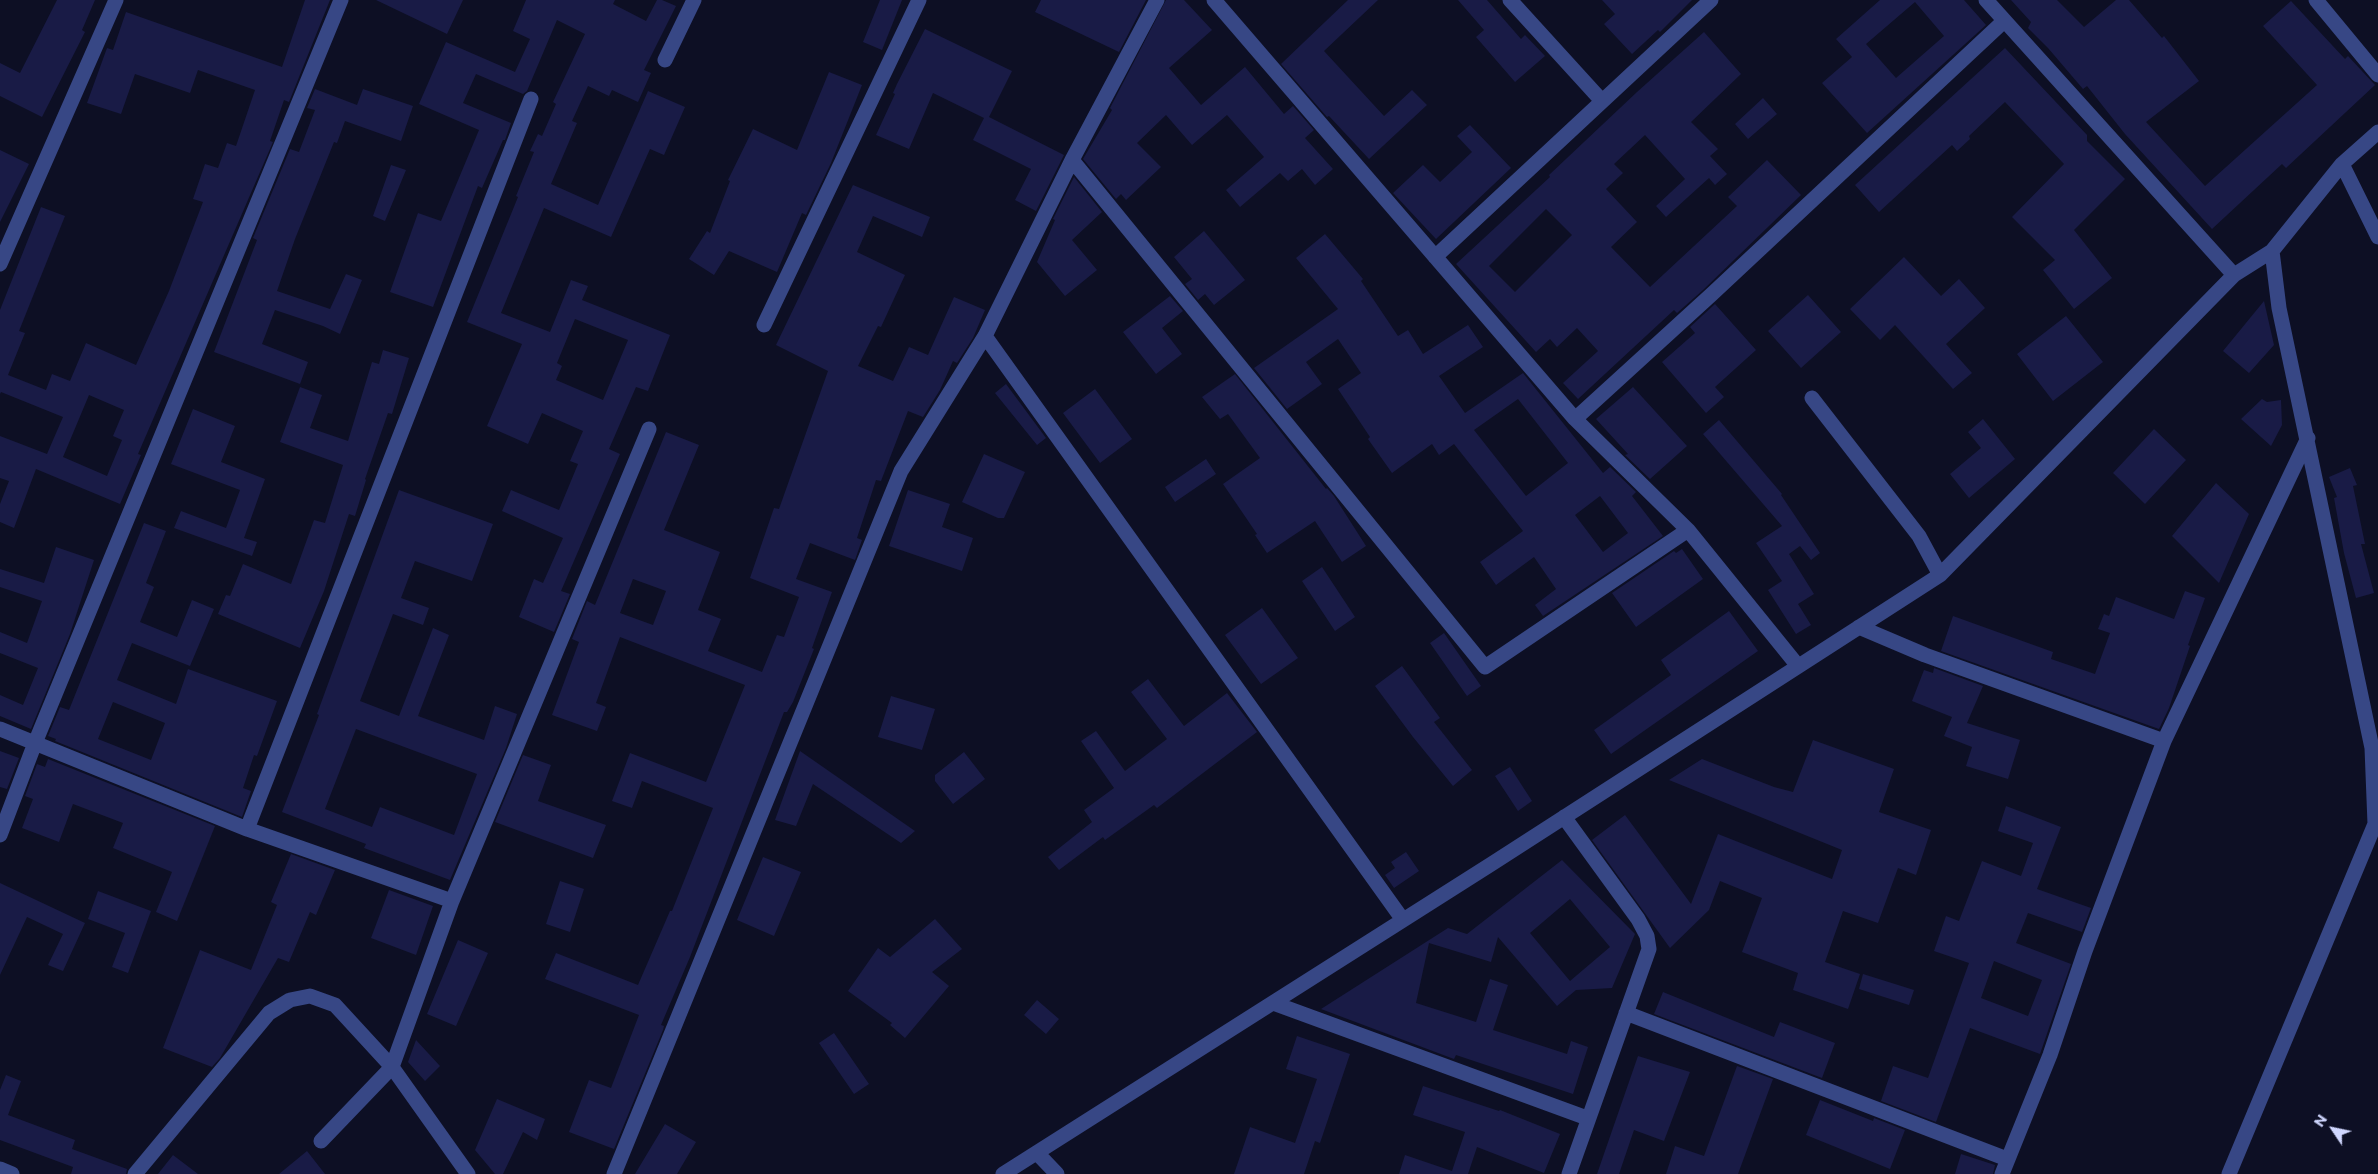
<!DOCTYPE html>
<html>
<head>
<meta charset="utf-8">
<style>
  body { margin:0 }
  #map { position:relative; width:2378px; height:1174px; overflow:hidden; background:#0d0f24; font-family:Montserrat,sans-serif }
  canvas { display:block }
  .north { position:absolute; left:2308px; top:1104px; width:50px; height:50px; -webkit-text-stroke:4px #0d0f24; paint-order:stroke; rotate:304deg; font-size:14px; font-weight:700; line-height:20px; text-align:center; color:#d0d7ff }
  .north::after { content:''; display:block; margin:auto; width:18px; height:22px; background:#d0d7ff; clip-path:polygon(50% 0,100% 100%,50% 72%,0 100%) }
</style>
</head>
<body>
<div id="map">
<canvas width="2378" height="1174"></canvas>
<div class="north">N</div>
</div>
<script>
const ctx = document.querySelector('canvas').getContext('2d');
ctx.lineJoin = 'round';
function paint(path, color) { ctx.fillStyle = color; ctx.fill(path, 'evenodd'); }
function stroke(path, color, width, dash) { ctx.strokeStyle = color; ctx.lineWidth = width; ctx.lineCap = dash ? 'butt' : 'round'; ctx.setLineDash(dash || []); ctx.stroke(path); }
paint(new Path2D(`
  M57,0h38l-13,30 3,2 -43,85 -42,-21v-33l20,10z
  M305,0h25l-41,102 -5,-2 -14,41 3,1 -135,312 3,1 -21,49 -84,-35 -22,59 -14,-6v-18l9,-23 -9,-3v-42l47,18 16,-37 -62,-25 -1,2v-84l41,-103 24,9 -46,115 6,2 -17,42 38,15 6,-16 18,7 16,-38 50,22 33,-74 34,-89 -10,-3 12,-35 13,4 9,-25 9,3 19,-56 -57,-20 -8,23 -55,-19 -14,40 -34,-11 20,-55 6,2 13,-38 156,55zM89,395l35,15 -11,26 9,4 -15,36 -44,-19z
  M376,0h87l-16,34z
  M526,0h89l-2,4 33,17 11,-21h5l14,6 -32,64 7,3 -13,29 -26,-12 -3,6 -21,-10 -16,35 5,2 -26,61 47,21 50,-114 37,16 -21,48 -14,-6 -39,88 -67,-29 -43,105 49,19 21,-52 17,6 -6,14 88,35 -22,56 -12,-4 -27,62 11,5 -59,137 9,3 -16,38 -35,-15 15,-38 9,4 20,-45 -61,-27 9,-21 48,20 19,-46 -8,-3 13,-30 -41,-18 -14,31 -41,-18 35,-82 -55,-22 51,-125 -2,-1 18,-44 -4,-1 8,-17 4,2 14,-32 -3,-2 32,-68 -28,-14 -30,71 -4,3 -47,-20 -13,29 48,20 -6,17h-2l-21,48 -4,-2 -45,121 -43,-15 28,-79 23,8 38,-91 -60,-26 27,-62 69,30 15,-33 -17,-8zM575,319l53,21 -25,60 -47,-20 6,-14 -5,-3z
  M880,0h22l-20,50 -19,-8z
  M1041,0h105l-27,52 -84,-40z
  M1166,0h18l28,30 -43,38 32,37 44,-38 39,47 9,-8 21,24 -9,8 28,31 -18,16 -13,-16 -14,12 -8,-8 -40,34 -14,-17 38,-33 -37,-42 -35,30 -26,-30 -29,28 24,24 -35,33 -5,-6 -5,5 -33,-40 29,-49 -2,-2z
  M1348,0h30l-54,51 60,65 28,-26 15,15 -58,54 -40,-43 -2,1 -46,-53z
  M1458,0h29l34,39 4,-4 20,21 -30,26 -39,-45 8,-7z
  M1602,0h90l-32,32 -2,-2 -26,24 -28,-30 11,-10z
  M1880,0h84l22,25 -119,108 -45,-50 30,-26 -16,-18zM1915,2l29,34 -48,42 -30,-34z
  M2011,0h46l27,27 32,-27h13l33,38 2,-2 35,45 -53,41 59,64 112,-101 -54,-59 28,-25 54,58 3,-3 27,29 -89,83 -4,-4 -70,65 -87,-95 -38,-48 -4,3 -35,-41 -20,-20 3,-6z
  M925,29l87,42 -23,46 75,38 -28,56 -21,-11 16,-31 -58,-29 11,-22 -51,-25 -24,56 -33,-14 19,-41 -2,-1 4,-9z
  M1704,32l37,42 -50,48 27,27 -8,7 17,18 -12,11 -6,-7 -43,39 -10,-11 29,-27 -40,-44 -31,29 9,9 -17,16 31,33 -26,25 39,40 87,-81 -9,-9 39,-37 34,35 -98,95 -26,23 -3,-3 -96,89 -15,-16 35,-32 -21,-23 -20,19 -7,-8 -14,13 -80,-88 94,-87 -1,-2 88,-83zM1546,209l26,26 -57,57 -26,-26z
  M2005,48l82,87v6l38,38 -51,51 38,48 -38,31 -31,-39 12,-10 -43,-43 52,-53 -59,-62 -36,34 1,3 -13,12 -5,-6 -73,67 -24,-27z
  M829,72l33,13 -31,78 -25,52 -4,-2 -25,59 -48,-21 -15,24 -25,-16 18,-28 3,2 20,-52 -2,-1 25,-51 44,21z
  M315,89l42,16 6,-16 50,17 -12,35 -56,-20 -8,22 -3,-1 -39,97 -18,52 53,18 16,-35 16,6 -22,54 -17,-8 -48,-16 -13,34 46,18 -8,22 -86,-32 43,-112 -4,-2 37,-89 9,3 16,-42 -8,-2z
  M1763,98l14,16 -29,25 -13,-15z
  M1470,125l41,43 -75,71 -43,-46 30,-28 17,17 32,-30 -15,-16z
  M0,150l29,14 -29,58z
  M391,165l15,5 -21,51 -12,-5z
  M1074,177l28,35 -30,28 25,30 -32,26 -28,-34 18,-42 -2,-1z
  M853,185l77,32 -8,20 -49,-21 -16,36 48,23 -24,52 -3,-1 -20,40 35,15 16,-34 19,8 26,-58 31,13 -12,28 -16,25 -4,-2 -13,29 -17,27 -15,-6 -27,70 -5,-1 -19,58 5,2 -7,20 -45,-17 -14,36 36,13 -20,56 2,1 -21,53 -6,10h-3l-94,245 -29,68 3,1 -1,4 -49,119 -45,-17 20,-52 22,8 28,-73 -94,-36 11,-26 82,32 32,-74h2l41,-103 -71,-27 -10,27 -20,-7 18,-48 76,29 39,-97 -125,-48 -24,66 10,4 -9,24 -45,-16 27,-73 -7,-3 15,-38 8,4 71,-173 33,13 -35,85 56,22 -22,58 23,9 -13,32 54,21 15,-37 7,2 15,-40 -49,-19 24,-70 5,1 49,-138 -52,-26zM633,579l33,12 -13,34 -33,-12z
  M1204,231l41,49 -31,25 -9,-11 -7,6 -13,-16 7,-5 -18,-22z
  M1325,234l38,45 -2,2 37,55 10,-6 15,24 45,-29 15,22 -44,29 26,37 58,-40 80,100 7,-6 26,25 -4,4 31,40 -120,80 -8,-11 21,-16 -22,-32 -38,28 -16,-23 43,-31 -69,-87 -15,11 -7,-11 -40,29 -24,-34 2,-2 -32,-48 23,-16 -23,-34 -32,23 16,22 -35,25 -33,-41 84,-59 -42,-51zM1518,399l50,64 -42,33 -52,-66zM1600,496l28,37 -25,19 -28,-37z
  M1904,257l37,39 18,-17 26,29 -39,36 26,29 -19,16 -58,-64 -15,15 -30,-31z
  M1808,295l33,37 -40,36 -33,-37z
  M1170,296l13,15 -21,17 20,26 -26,20 -33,-42z
  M2264,301l10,44 -25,28 -26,-22z
  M1715,304l41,46 -41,37 9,10 -18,16 -44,-51 33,-29 -5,-6z
  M2066,316l37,46 -50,39 -36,-47z
  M383,350l26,8 -17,56 -4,-1 -23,66 1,1 -11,36 -6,-2 -25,77 -24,57 -82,-34 8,-19 4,1 13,-32 48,20 23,-64 11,3 18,-58 -63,-23 20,-55 22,8 -12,33 38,13 24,-79 7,2z
  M1235,374l91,115 1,-1 7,8 32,50 -24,16 -27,-41 -48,32 -12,-18 2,-1 -34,-50 37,-26 -32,-44 -8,5 -18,-22z
  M1006,384l40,54 -9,7 -42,-52z
  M1633,387l54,59 -37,33 -25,-24 3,-1 -32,-35z
  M1095,389l37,50 -32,24 -37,-50z
  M2262,399l5,3 14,-2 1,25 -11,21 -30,-27z
  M193,409l42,17 -14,36 44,17 -21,59 13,4 -5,14 -78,-28 7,-17 45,17 14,-38 -69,-26z
  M1983,419l32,40 -46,39 -19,-24 31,-26 -13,-16z
  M1719,420l63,74 -1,1 39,58 -9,7 -11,-14 -11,8 25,40 -16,10 13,21 -15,9 -28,-44 14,-9 -26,-38 26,-17 -79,-92z
  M2154,429l32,31 -41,44 -32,-31z
  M984,454l41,18 -21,46h-6l-36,-16z
  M1206,459l10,15 -41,28 -10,-15z
  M2350,468l7,17 -4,1 12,58h-4l13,49 -18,5 -12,-45 -10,-55 3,-1 -8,-20z
  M2216,483l33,31 -30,69 -47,-47z
  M399,490l94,34 -21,57 -57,-20 -14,37 28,10 -6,17 -30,-11 -33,87 39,15 34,-88 16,7 -31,81 66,24 11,-34 22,8 -11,34 -56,132 -86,-32 2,-4 -84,-32 37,-97 -2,-1zM356,729l121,45 -23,61 -74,-28 -8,20 -47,-18z
  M908,490l42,14 -8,23 31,11 -11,33 -73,-25z
  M144,523l22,8 -20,52 8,4 -14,35 37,15 15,-37 22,9 -24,57 -58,-23 -15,37 59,24 12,-35 89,32 -20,55 -3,-1 -11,33 8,3 -9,26 -187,-76 1,-2 -8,-3 12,-29 9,3zM113,702l52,21 -14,37 -53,-21z
  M56,547l38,13 -24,74 -39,95 -31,-13v-21l23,10 15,-37 -38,-15v-21l27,11 15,-42 -42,-14v-18l44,14z
  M1682,549l21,30 -67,48 -24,-34 62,-42 2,2z
  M1322,567l33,50 -20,14 -33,-50z
  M2185,591l20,7 -17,47 2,1 -21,62 -10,21 -218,-78 12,-35 100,36 -2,7 44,15 15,-41 -12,-4 6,-15 5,2 7,-19 58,22z
  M1262,608l36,50 -37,26 -36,-49z
  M1729,611l29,40 -147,103 -17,-24 77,-55 -10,-15z
  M1444,633l37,53 -14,10 -37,-53z
  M1402,666l38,52 -6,4 38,48 -19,16 -40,-49 -38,-51z
  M1934,668l49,18 -16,37 53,17 -12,39 -42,-13 6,-19 -28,-11 8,-19 -40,-16 12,-31 9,3z
  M1148,679l36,47 43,-33 30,39 -100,76 -3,-3 -49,35 -2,-3 -44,33 -11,-13 44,-35 -8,-12 30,-22 -33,-47 15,-10 29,40 42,-32 -36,-47z
  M891,696l44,13 -13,41 -44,-13z
  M1813,740l81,29 -15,43 52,18 -15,45 -18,-7 -20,55 -35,-12 -18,51 35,12 -12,35 -55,-19 5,-17 -56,-21 20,-54 -42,-17 -11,29 -39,38 -78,-108 33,-25 66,89 27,-70 114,45 10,-29 -173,-70 33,-21 72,28 19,5z
  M0,751l19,7 -12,31 -7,-2z
  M800,751l115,80 -14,12 -88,-59 -17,42 -21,-6z
  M964,752l21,27 -32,25 -18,-23v-6z
  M523,755l28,10 -13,36 68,24 -13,33 -98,-36z
  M48,759l167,67 -38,95 -21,-9 16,-40 -59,-24 10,-25 -50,-19 -14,38 -37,-14 11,-29 -8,-3 12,-32 8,3z
  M1510,767l22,34 -14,10 -23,-35z
  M2006,806l55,21 -24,62 54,19 -9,24 -54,-19 -12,30 55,21 -31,90 -70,-26 -34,94 -55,-21 12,-35 35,12 41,-115 -35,-12 12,-35 13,5 23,-60 39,15 12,-33 -35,-12zM1994,961l48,19 -14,36 -47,-18z
  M1406,852l13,19 -25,17 -9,-13 10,-7 -4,-6z
  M291,854l44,16 -19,45 -6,-3 -21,50 -11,-4 -58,100 -8,9 -49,-19 37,-98 51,20 26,-65 -6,-3z
  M763,857l38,15 -27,64 -37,-16z
  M1562,860l73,74 -23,54 -36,2 -19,16 -59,-69 -7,25 -62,-19 -13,60 60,19 14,-43 18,6 -15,45 74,24 4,-13 17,6 -15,47 -117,-39 -2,4 -133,-50 127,-81 19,6zM1570,899l40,48 -40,34 -40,-48z
  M560,881l24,8 -14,43 -24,-8z
  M0,883l85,40 -22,48 -15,-6 15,-31 -36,-17 -27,58z
  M389,890l44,16 -17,49 -45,-17z
  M98,891l53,20 -23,62 -16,-6 13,-34 -37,-14z
  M935,919l27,30 -30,23 17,14 -44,52 -15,-13 2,-2 -44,-32 30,-43 12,9z
  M458,940l30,13 -32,73 -29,-12z
  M1863,974l51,16 -5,15 -50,-16z
  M1663,992l111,45 6,-15 55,21 -13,35 -168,-64z
  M1037,1000l22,19 -13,15 -22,-19z
  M834,1033l35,51 -15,10 -35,-51z
  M1297,1036l53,18 -30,89 -5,-2 -11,33h-70l16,-47 45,16 22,-64 -31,-10z
  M416,1040l24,26 -15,15 -17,-19z
  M1638,1056l52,16 -26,69 -30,-11 -15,44h-22z
  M1737,1066l36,13 -35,95h-72l9,-28 29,10z
  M6,1075l15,6 -13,34 67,25 -3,9 55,20 -1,5h-55l2,-7 -73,-27v-50z
  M1423,1086l76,25 1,-1 60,24 -16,39 -67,-26 -9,27h-69l6,-19 47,16 13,-39 -52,-17z
  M497,1099l48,20 -8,21 -14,-8 -20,42h-8l-20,-24z
  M1820,1100l53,21 1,-3 31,12 -15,39 -84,-34z
  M665,1124l31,18 -19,32h-42z
  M307,1151l18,23h-46z
  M1961,1154l34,11 -2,9h-38z
  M173,1155l25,19h-40z`), '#191b46');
stroke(new Path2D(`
  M1214,0l361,419 113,111 110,136
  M1510,0l92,101
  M1986,0l248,275
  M2316,0l62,75
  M665,60l29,-60
  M1072,160l413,507 203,-137
  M2342,164l36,73
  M1435,257l276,-257
  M0,264l116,-264
  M764,325l155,-325
  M985,336l418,584
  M1812,398l107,138 21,39
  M1575,419l137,-125 292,-273
  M1859,627l66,28 239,86
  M0,729l247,100 205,72
  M1564,817l74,102 9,17 2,13 -80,225
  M247,829l284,-730
  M0,835l35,-92 306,-743
  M1273,1003l314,115
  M1626,1013l381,146
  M321,1141l71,-74 60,-166 197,-472
  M1037,1153l20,21
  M0,1169l12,5
  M135,1174l134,-161 21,-13 20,-4 25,9 57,62 76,107
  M614,1174l287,-703 84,-135 87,-176 85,-160
  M1003,1174l490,-311 447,-288 294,-300 38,-24 70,-87 36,-32
  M2002,1174l48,-119 35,-104 79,-210 144,-303
  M2229,1174l146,-350 -3,-76 -93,-440 -7,-57`), '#374785', 15);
</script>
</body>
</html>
